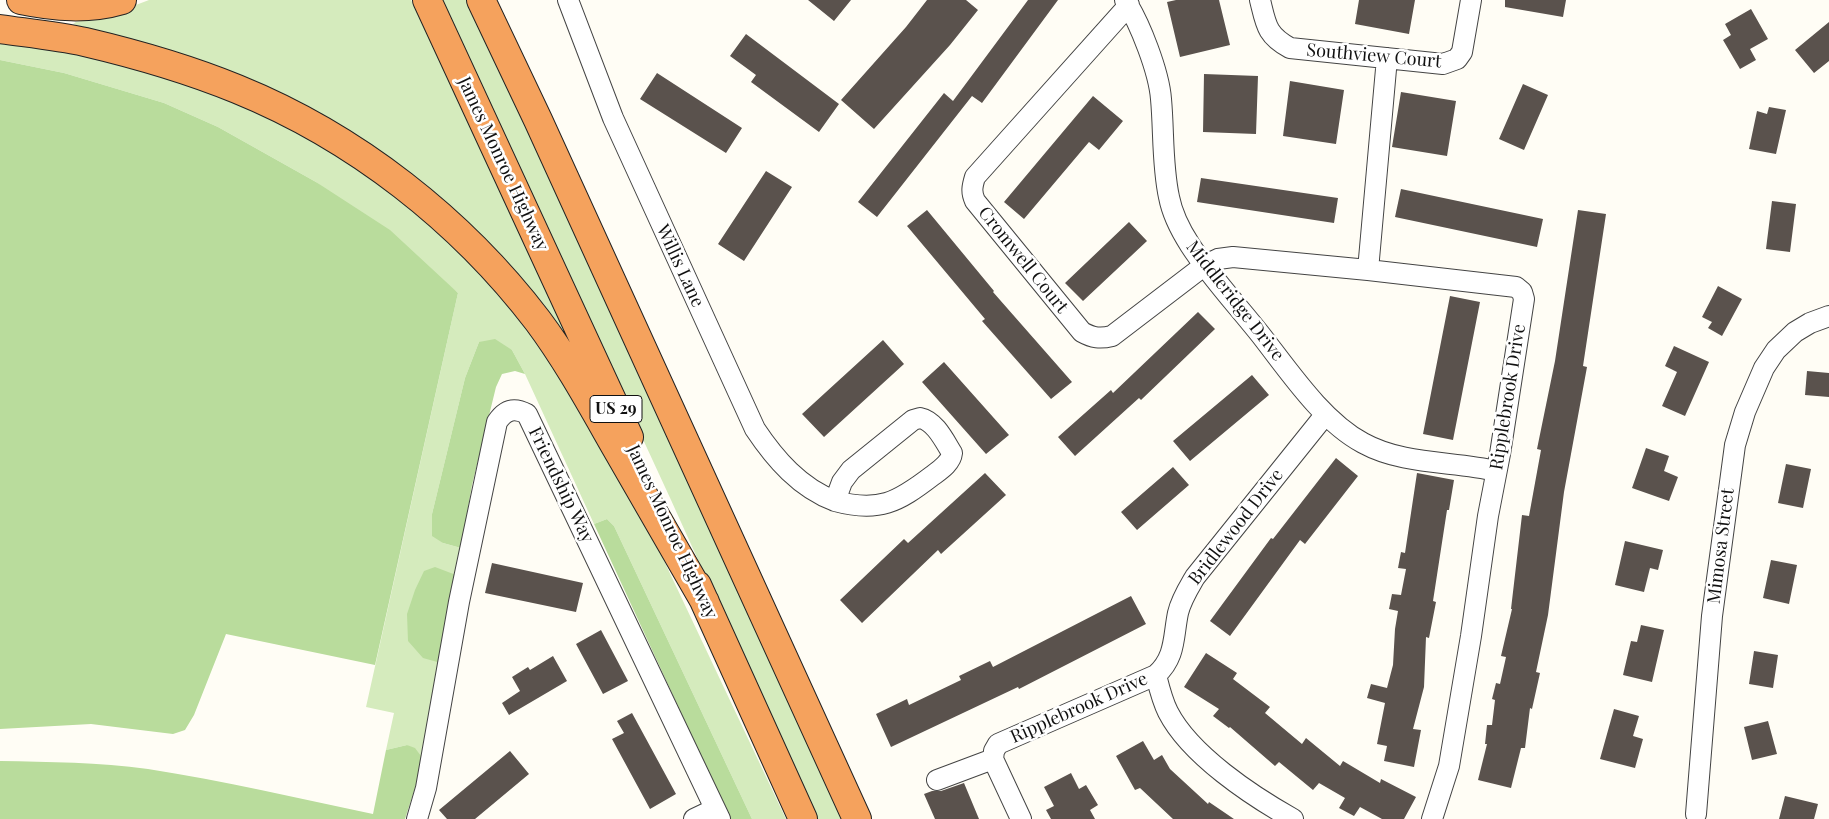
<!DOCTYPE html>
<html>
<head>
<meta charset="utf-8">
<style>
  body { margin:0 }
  canvas { display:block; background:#fffdf5 }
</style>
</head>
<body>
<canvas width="1829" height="819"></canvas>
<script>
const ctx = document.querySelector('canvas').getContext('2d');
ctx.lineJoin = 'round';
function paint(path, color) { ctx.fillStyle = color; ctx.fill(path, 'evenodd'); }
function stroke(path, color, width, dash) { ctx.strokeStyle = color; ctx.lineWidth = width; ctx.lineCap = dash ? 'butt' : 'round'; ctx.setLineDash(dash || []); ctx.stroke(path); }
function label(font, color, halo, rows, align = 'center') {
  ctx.font = font + ' "Playfair Display",serif'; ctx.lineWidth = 5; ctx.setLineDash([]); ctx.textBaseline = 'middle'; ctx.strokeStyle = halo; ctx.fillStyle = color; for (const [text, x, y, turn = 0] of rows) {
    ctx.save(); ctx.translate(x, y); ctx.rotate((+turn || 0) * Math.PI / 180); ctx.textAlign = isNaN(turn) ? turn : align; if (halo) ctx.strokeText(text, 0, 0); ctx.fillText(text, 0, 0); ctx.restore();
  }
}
paint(new Path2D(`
  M149,0h262l47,95 101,223 10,25 -113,-124 -298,-169 -85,-26 3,-2 31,-6z
  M440,0h27l29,57 346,762h-27l-144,-319z
  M0,38l154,31 147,59 154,112 86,95 83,141 162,343h-34l-138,-293 -7,-7 -13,5 -69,-150 -13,-24 -33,-8 -14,36 -33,136 11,29 18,5 -37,212 -17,-15 -21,5 8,-37 -28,-6 92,-414 -142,-111 -98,-55 -54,-24 -100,-30 -64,-13z`), '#d5ebbd');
paint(new Path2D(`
  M0,60l64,13 100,30 54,24 98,55 74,48 68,63 -83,372 -149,-31 -32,81 -9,15 -12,4 -82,-10 -91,5z
  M495,339l17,11 13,24 -10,-3 -13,3 -6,13 -24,98 -11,63 -18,-5 -11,-7v-22l33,-136 14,-36z
  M607,519l7,7 138,293h-22l-136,-295z
  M435,567l21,8 -15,88 -18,-5 -15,-17 -1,-27 8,-24 9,-19z
  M407,745l8,3 9,12 -19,59h-405v-58c49,1 99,1 148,8 76,12 150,29 225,45l13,-64z`), '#b9dc9c');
paint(new Path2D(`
  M808,0h43l-17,21z
  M927,0h39l12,10 -28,35 -76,84 -33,-29 65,-73z
  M1028,0h30l-76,103 -10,-7 -95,121 -19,-15 86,-109 9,8z
  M1176,0h43l11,45 -50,12 -13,-55z
  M1359,0h56l-6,34 -54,-10z
  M1505,0h61l-3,17 -58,-10z
  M1751,9l17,30 -18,10 6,11 -16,9 -17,-29 8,-5 -6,-11z
  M1829,22v39l-15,12 -19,-23z
  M746,34l93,70 -20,28 -68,-50 5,-7 -26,-19z
  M657,73l85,55 -16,25 -86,-54z
  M1204,74l54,2 -2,58 -53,-2z
  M1290,81l54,9 -8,54 -53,-8z
  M1523,84l25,11 -24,55 -25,-11z
  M1401,92l55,9 -9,55 -55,-9z
  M1093,96l30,25 -24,29 -10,-8 -65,77 -20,-17z
  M1769,107l17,3 -10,44 -27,-5 8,-38 10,3z
  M766,171l26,16 -48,74 -26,-17z
  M1201,178l137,20 -4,25 -137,-21z
  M1401,189l142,30 -6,28 -142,-30z
  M1772,201l24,3 -6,48 -24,-3z
  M927,210l67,81 -1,1 79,90 -21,17 -69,-78 3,-2 -78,-93z
  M1578,210l28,4 -23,152 4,1 -23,125 -16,123 -12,57 4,1 -8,36 -2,-1 -5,40h-4l-10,40 -33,-8 9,-36h-2l2,-19h5l3,-25 -3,-1 4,-16 4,1 6,-27 -5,-1 11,-47h-1l11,-94 7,1 12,-66 -4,-1 18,-88z
  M1129,222l18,19 -64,60 -18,-18z
  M1718,286l24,13 -20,37 -14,-8 4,-6 -10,-5z
  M1450,296l30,6 -27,138 -30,-6z
  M1198,312l17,17 -74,71 -2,-2 -64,58 -17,-19 53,-47 2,3z
  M883,340l21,24 -80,73 -22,-23z
  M1674,346l35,16 -24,54 -23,-10 15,-34 -12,-6z
  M944,362l65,73 -23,19 -64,-72z
  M1807,371l22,2v24l-24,-2z
  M1252,375l17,20 -79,66 -17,-20z
  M1646,448l23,8 -5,15 14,6 -9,24 -37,-13z
  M1336,458l22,18 -53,68 -5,-4 -70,96 -20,-15 61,-83 2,1z
  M1786,464l25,5 -8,39 -25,-5z
  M1173,467l16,18 -52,45 -16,-18z
  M985,473l21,22 -65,59 -3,-4 -76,73 -22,-23 64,-61 4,4z
  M1417,473l37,7 -5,30h-2l-14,91 3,1 -7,36 -3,-1 -2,50 -11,42 8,1 -7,37 -30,-6 3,-15 -10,-2 8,-41 -18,-5 4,-14 16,4 6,-23 2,-36 3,-18 -9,-2 3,-15 9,1 5,-26 -8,-1 3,-16 4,1z
  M1625,541l38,9 -5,20 -8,-2 -6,24 -29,-7z
  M1771,560l26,5 -8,39 -26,-6z
  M492,563l91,20 -7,29 -91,-19z
  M1131,596l15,28 -127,65 -1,-2 -127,60 -15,-33 31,-15 2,6 52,-25 -2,-4 31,-15 3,6z
  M1641,625l23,5 -12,52 -29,-7 8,-34 6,1z
  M601,630l27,51 -25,13 -27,-50z
  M1754,651l24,4 -5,33 -24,-4z
  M1206,653l31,20 -4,6 37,28 -5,6 37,31 4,-6 34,28 3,-5 37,22 1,-4 35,18 -12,22h-22l-22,-12 -6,9 -15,-8 6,-10 -26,-15 -6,7 -34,-28 -4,4 -45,-39 -1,1 -16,-12 6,-7 -35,-22z
  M553,656l14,25 -58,34 -7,-12 18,-12 -8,-14 16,-10 2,3z
  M1614,709l25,7 -6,20 10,3 -8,29 -35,-9z
  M632,713l44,81 -26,15 -38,-70 12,-6 -7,-12z
  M1768,721l9,33 -25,6 -8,-33z
  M1143,741l11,19 8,-5 8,14 38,35 1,-2 25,17h-61l-33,-31 -5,2 -19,-34z
  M510,751l19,23 -54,45h-28l-8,-9z
  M1071,773l8,16 7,-4 12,20 -8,5 5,9h-44l-5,-9 8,-4 -10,-19z
  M964,783l15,36h-44l-11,-25 8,-3h9z
  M1785,796l33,8 -4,15h-35z`), '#5a524d');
const street = new Path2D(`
  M568,0l45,118 142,311c20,30 45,59 80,72
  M1125,0c15,23 34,72 36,99 3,32 1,66 8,98 3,16 12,34 21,48 20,31 47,60 70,89 29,37 62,87 103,109 40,22 89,18 133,28
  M1260,0c6,24 6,35 30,48l153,16 14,-5 5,-7 9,-52
  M1129,5l-154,172c-3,10 -4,15 0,24l107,131c11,6 18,7 30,4l93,-71 13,-6 15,-2 135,13 148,17 6,5 2,7 -24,155 -12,62 -17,120 -22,130 -17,53
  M1368,270l19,-212
  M920,418c15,3 24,22 32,35 -1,10 -12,17 -20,23 -34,26 -53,37 -97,25l7,-19 9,-12 62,-50z
  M1156,675c3,12 6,25 12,37 22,43 84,84 125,107
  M937,780l56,-21
  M1696,814l16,-198 23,-171 10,-33 19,-44 12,-18 19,-18 15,-9 19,-7
  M417,819l9,-31 33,-186 38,-180c8,-12 17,-15 30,-8l193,405
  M694,819l21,-10
  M1021,819l-28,-60 1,-8 4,-7 158,-69c20,-18 17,-38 22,-62 3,-13 10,-24 17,-36l130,-162`);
const highway = new Path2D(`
  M21,0c34,7 67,10 101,0
  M427,0l202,437
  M481,0l57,120 319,699
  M0,29c28,4 58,7 85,13 51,12 103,27 152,47 118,48 224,131 301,232 29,39 52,81 76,123 30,52 60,105 91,158
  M697,585l106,234`);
stroke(street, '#444', 22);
stroke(highway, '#222', 30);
stroke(street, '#fff', 20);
stroke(highway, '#f5a25d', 28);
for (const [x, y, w] of [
  [616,409,52]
]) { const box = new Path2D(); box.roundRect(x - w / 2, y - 13.5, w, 27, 4); ctx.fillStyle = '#fff'; ctx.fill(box); stroke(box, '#111', 1); }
label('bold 16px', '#111', null, [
  ["US 29",616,409]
]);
label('18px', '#111', '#fff', [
  ["Southview Court",1374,56,5],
  ["James Monroe Highway",503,164,65],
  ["Cromwell Court",1023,260,51],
  ["Willis Lane",680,266,65],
  ["Middleridge Drive",1235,301,52],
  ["Ripplebrook Drive",1508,397,-81],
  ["Friendship Way",561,485,64],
  ["Bridlewood Drive",1236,527,-52],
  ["James Monroe Highway",672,532,65],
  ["Mimosa Street",1721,546,-83],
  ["Ripplebrook Drive",1079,708,-24]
]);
</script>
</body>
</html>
